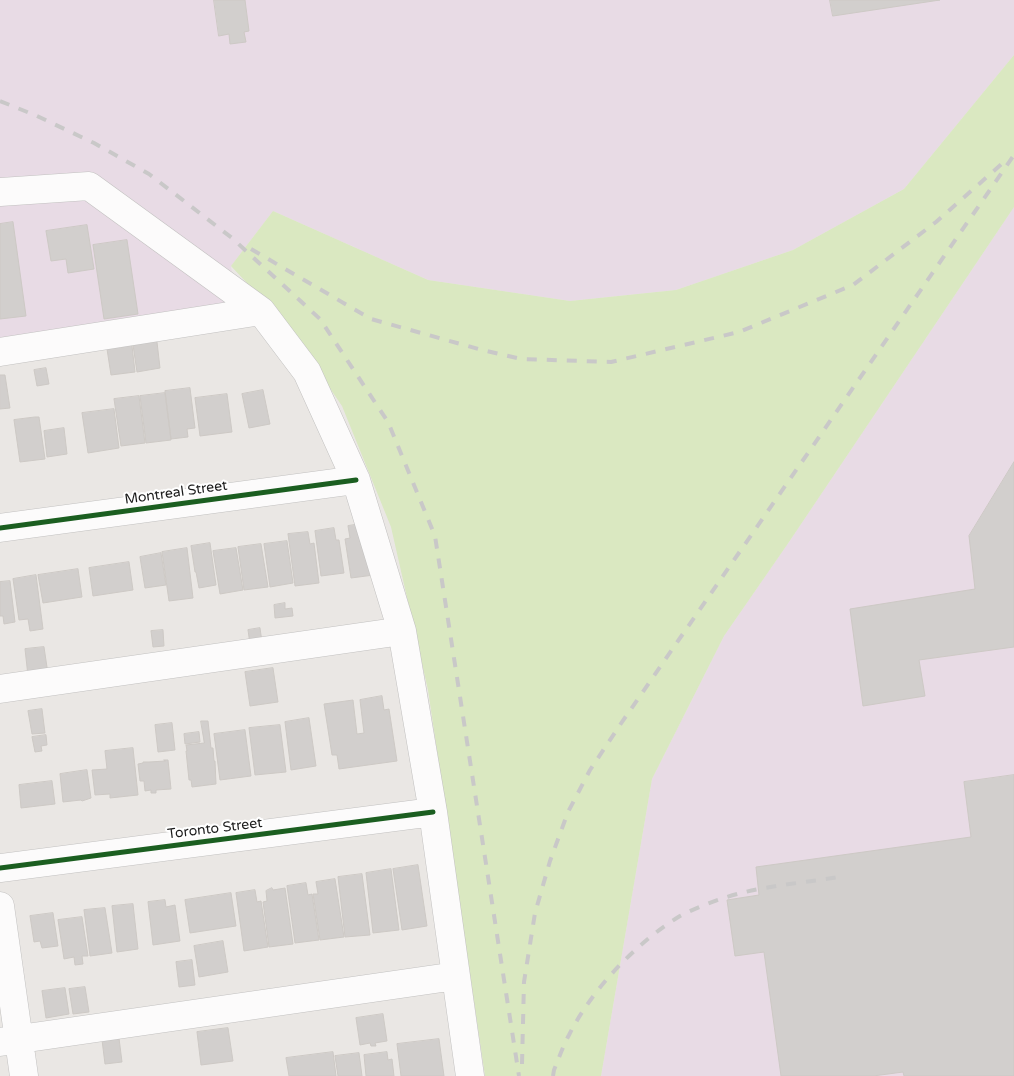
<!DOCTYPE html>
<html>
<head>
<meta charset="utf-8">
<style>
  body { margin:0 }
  canvas { display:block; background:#eae7e4 }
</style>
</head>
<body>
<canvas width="1014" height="1076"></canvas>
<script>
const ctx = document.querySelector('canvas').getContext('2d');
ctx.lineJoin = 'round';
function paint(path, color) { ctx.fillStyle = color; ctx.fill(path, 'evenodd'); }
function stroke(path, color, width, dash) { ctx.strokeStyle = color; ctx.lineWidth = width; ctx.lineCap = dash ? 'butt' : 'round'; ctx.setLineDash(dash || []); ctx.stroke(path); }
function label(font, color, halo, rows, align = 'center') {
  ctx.font = font + ' "Varela Round",sans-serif'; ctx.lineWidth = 4; ctx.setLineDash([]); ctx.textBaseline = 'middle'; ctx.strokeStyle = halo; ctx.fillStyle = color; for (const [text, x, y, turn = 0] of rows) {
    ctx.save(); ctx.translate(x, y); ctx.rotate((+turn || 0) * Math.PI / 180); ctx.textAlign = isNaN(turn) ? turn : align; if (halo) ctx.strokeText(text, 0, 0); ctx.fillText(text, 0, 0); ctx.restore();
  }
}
paint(new Path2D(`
  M0,0h1014v55l-110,134 -111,61 -117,40 -106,11 -142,-21 -155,-69 -42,55 6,41 -237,35z
  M1014,207v869h-413l51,-297 72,-143 65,-94z`), '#e8dbe5');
paint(new Path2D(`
  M1014,55v152l-225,335 -65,94 -72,143 -51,297h-116l-57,-386 -37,-163 -49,-121 -53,-78 -58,-62 42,-55 155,69 142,21 106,-11 117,-40 111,-61z`), '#dae8c1');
const building = new Path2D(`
  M214,0h31l4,31 -5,1 2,10 -16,2 -1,-10 -10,2z
  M830,0h110l-107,16z
  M13,222l13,94 -26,3v-95z
  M87,225l7,44 -26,4 -2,-14 -15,2 -5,-30z
  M127,240l11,74 -34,5 -11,-74z
  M157,342l3,26 -23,4 -4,-27z
  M132,346l3,26 -24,3 -4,-26z
  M46,368l3,16 -12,2 -3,-16z
  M0,375h5l5,33 -10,1z
  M190,388l5,40 -8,1 1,8 -17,2 -6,-48z
  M263,390l7,34 -21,4 -7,-34z
  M165,393l6,47 -25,3 -6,-47z
  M227,394l5,38 -32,4 -5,-38z
  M139,396l6,47 -24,3 -7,-47z
  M114,409l5,39 -31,5 -6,-40z
  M35,417h4l6,42 -25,3 -6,-42z
  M64,428l3,26 -20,3 -3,-26z
  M1014,462v185l-95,13 6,36 -62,10 -13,-97 125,-20 -6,-53z
  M367,523l7,52 -23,3 -6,-39 5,-1 -2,-12z
  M334,528l2,12h3l5,33 -23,3 -6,-45z
  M308,532l2,12 4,-1 5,40 -24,3 -7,-52z
  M287,541l6,42 -23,4 -6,-43z
  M210,543l6,42 -17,3 -3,-16h-1l-4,-26z
  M261,544l7,43 -24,3 -6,-43z
  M187,548l6,50 -24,3 -7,-49z
  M236,548l7,42 -23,4 -7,-43z
  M161,553l5,32 -21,3 -5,-31z
  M129,562l4,28 -40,6 -4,-28z
  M78,569l4,28 -39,6 -5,-28z
  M36,575l7,54 -13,2 -2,-12 -9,1 -6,-41z
  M10,581l5,41 -11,2 -1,-8h-3v-34z
  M285,603v6l7,-1 1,8 -18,2 -1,-13z
  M260,628l2,14 -12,2 -2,-14z
  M163,630l1,16 -11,1 -2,-16z
  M44,647l4,27 -20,2 -3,-27z
  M273,668l5,34 -28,4 -5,-34z
  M382,696l2,14 5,-1 8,52 -58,8 -2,-14h-5l-8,-51 29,-4 4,34 7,-1 -4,-33z
  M42,709l3,24 -13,1 -4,-23z
  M309,718l7,48 -25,4 -6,-48z
  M201,721h7l3,27h2l1,13h1l1,23 -24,3 -1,-7h-2l-3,-29h1l-1,-6 18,-2z
  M172,723l3,27 -17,2 -3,-27z
  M280,725l6,47 -31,3 -6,-47z
  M245,730l6,46 -31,4 -6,-46z
  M199,732l1,10 -15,2 -1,-10z
  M46,735l1,10 -6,1 1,5 -7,1 -3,-15z
  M133,748l5,47 -28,3v-4l-15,1 -3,-25 15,-1 -2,-18z
  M164,760h4l3,29 -15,1v3h-5v-3l-6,1 -1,-10h-4l-2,-17 5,-1v-1h6l16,-1z
  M87,770l4,28 -9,3 -1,-1 -18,2 -3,-28z
  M1014,775v301h-110l-1,-4 -30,4h-92l-17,-124 -29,4 -8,-56 32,-5 -3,-28 215,-30 -7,-55z
  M52,781l3,23 -34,4 -2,-23z
  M418,865l9,61 -25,4 -9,-61z
  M391,869l8,61 -26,3 -7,-60z
  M362,874l8,61 -25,2 -7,-60z
  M335,879l9,58 -24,3 -7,-46h5l-2,-12z
  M306,883l2,12 4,-1 7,46 -24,3 -8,-57z
  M272,888l1,2 12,-2 8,56 -24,3 -6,-45 4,-1 -1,-10z
  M255,890l2,12 4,-1 7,46 -24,4 -8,-58z
  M231,893l5,33 -46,7 -5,-33z
  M165,900l1,7 9,-2 5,36 -27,4 -5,-43z
  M133,904l5,45 -21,3 -5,-46z
  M105,908l7,45 -22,3 -6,-46z
  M53,913l5,33 -16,2 -2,-7 -6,1 -4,-26z
  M82,917l6,39h-6l1,8 -8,1 -1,-8 -10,2 -6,-39z
  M223,941l5,31 -29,5 -5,-31z
  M192,960l3,25 -16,2 -3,-25z
  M85,987l4,25 -16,2 -4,-25z
  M65,988l4,26 -23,4 -4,-27z
  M383,1014l4,27 -12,2 1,3h-5l-1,-3 -10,2 -4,-27z
  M228,1028l5,33 -32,4 -4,-33z
  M119,1038l3,24 -17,2 -3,-24z
  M439,1039l5,37h-43l-4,-32z
  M333,1052l3,24h-47l-3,-18z
  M387,1052l1,8 4,-1 2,17h-28l-2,-21z
  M359,1053l3,23h-24l-3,-20z`);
paint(building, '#d2cfcd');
stroke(building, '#cdc9c5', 1);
const minor = new Path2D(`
  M0,192l89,-6 172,125 46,61 49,108 46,151 31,181 37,264
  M0,352l261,-41
  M0,528l356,-48
  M0,689l402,-58
  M0,868l433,-56
  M0,906l24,170
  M0,1042l456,-66`);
stroke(minor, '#c2c1c0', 29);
stroke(minor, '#fcfbfb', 28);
stroke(new Path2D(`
  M0,101l37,15 57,27 55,31 83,64 88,81 68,103 47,114 84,540
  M251,249l120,70 111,31 39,9 90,3 128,-30 114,-47 83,-63 69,-61
  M522,1064l2,-82 11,-69 15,-52 18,-49 22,-42 32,-48 392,-567
  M553,1076l1,-6c5,-12 9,-24 15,-35 23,-46 68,-93 111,-119 19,-10 44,-19 65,-24 30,-7 63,-10 94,-15`), '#c9c8c8', 4, [10, 10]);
stroke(new Path2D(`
  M0,528l356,-48
  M0,868l433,-56`), '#1b5e20', 5);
label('14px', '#1b1b1b', '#fff', [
  ["Montreal Street",176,493,-8],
  ["Toronto Street",215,829,-7]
]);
</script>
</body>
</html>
